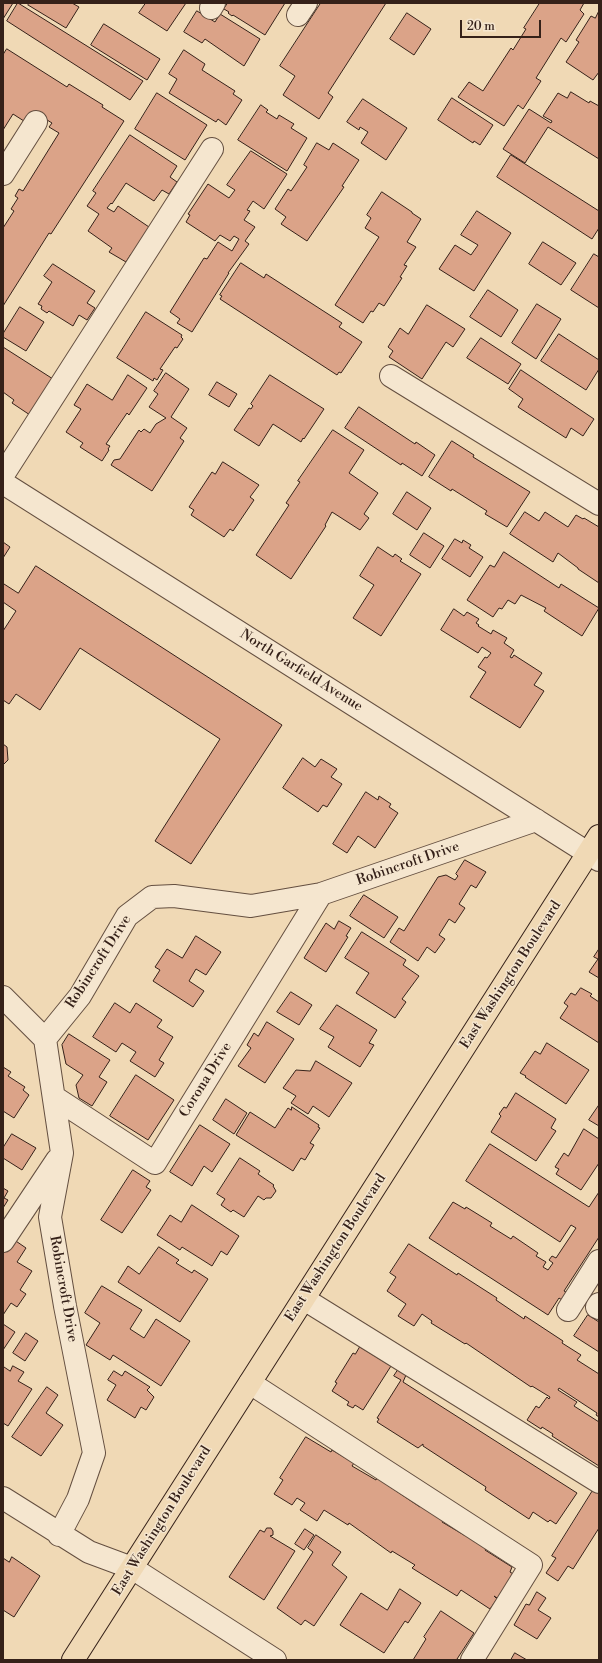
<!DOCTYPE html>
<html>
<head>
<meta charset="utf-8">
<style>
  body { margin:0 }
  #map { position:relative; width:602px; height:1663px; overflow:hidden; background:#f0d9b5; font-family:"Libre Bodoni",serif }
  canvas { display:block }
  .frame { position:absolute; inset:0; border:4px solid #352119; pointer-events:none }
  .scale { position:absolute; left:460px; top:20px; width:81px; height:18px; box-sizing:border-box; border:2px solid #352119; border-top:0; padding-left:5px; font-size:12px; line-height:14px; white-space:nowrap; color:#352119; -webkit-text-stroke:3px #f5e6cf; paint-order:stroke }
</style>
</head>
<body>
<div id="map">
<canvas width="602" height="1663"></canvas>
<div class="frame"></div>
<div class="scale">20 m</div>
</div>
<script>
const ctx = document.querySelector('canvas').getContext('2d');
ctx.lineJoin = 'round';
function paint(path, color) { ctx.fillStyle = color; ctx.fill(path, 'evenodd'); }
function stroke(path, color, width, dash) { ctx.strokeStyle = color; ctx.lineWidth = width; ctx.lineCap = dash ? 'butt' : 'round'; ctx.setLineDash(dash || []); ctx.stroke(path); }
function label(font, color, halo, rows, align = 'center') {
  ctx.font = font + ' "Libre Bodoni",serif'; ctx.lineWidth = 3; ctx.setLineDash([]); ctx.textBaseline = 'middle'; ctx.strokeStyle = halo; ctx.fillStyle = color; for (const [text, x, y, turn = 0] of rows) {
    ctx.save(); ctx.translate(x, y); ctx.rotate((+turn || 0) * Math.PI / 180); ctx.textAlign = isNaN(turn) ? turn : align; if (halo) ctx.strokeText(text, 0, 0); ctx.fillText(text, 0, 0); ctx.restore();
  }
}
const building = new Path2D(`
  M3,3h10l-10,16z
  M18,3l125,78 -13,19 -123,-79z
  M30,3h42l7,4 -13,21 -38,-23z
  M146,3h40l-19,28 -28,-18z
  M228,3h57l-20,32 -32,-20 -1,1 -4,-3 1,-1 -5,-3z
  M321,3h65l-58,90 5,4 -14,22 -36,-24 12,-19 -15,-10z
  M540,3h44l-4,7 4,4 -18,28 -5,-4 -25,40 5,3 -18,28 -5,-4 -14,21 -46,-29 11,-15 14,9 28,-43 2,2 13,-21 -2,-1z
  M197,11l18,11 5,-8 40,25 -16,27 -39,-27 -3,4 -18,-11z
  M599,11v61l-6,8 -27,-18 13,-20 -3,-2 15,-24 4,2z
  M407,13l24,16 -17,26 -24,-16z
  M104,24l56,35 -13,21 -56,-35z
  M7,49l60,38 2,-3 34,21 -1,2 22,14 -73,113 -2,-1 -46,73v-78l11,-17 -3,-2 7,-11 -3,-2 4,-7 4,2 36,-58 -10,-6 3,-4 -18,-11 -7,11 -14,-9 -10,16v-75z
  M184,50l21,14 -3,6 33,21 -2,3 9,6 -16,25 -8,-6 -2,3 -47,-29 8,-14 -8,-5z
  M571,92l18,11 1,-2 9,5v53l-51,-32 -23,36 -22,-14 26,-40 22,14 1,-2 -9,-5 15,-23 9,5z
  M157,93l50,32 -22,35 -50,-31z
  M452,98l41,27 -13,20 -6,-4 -1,2 -35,-23z
  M363,99l44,29 -21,32 -25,-17 7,-11 -8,-5 -1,3 -12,-8z
  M261,105l7,5 -2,2 11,7 2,-4 15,9 -3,4 16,10 -20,33 -49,-31z
  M130,135l47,31 -7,11 7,5 -8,12 -7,-4 -8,11 -28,-18 -14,21 -1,-1 -4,5 7,4 4,-6 31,21 -12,31 -6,-4 -5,8 -17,-10 3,-4 -24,-17 11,-17 -12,-8 9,-13 -3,-2z
  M317,143l12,7 4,-7 26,17 -17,26 2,1 -37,54 -26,-17 5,-7 -11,-8 13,-20 3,2 16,-24 -3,-2z
  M251,151l36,23 -23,35 -11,-8 -6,9 3,1 -6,9 11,7 -10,14 4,3 -21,29h1l-37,59 -15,-9 3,-4 -10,-7 34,-54 3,1 11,-17 14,9 7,-12 -5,-3 -4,5 -10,-6 -5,6 -29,-19 4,-7 -2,-1 20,-30 21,14 6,-8 -8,-5z
  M511,155l88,56v17l-7,11 -95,-62z
  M382,192l30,20v1l9,6 -14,23 9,5 -12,18 3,1 -7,11 2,1 -18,28 -5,-3 -6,9 -2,-1 -8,12 -28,-18 44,-68 -14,-9 6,-10 -4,-3z
  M477,211l34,22 -37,58 -35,-22 16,-24 16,10 7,-10 -17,-10z
  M543,242l33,21 -15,22 -32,-21z
  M594,254l5,3v51l-28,-18z
  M241,263l23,15 2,-4 76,49 -3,4 23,15 -21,31 -2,-1 -2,3 -117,-76 2,-3 -2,-1z
  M53,264l42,27 -8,12 8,5 -8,12 -8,-5 -6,11 -24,-15 -2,2 -6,-4 1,-3 -4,-2 14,-22 -8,-6z
  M488,290l30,20 -17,27 -31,-20z
  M537,304l24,15 -25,40 -24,-16z
  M427,305l38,24 -12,18 -7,-5 -24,37 -33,-22 4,-6 -5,-4 12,-19 8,6z
  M20,307l24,15 -18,29 -23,-14v-3z
  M146,312l36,23 -1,2 2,2 -6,9 -2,-1 -15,22 3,1 -6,10 -3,-2 -1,3 -36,-23z
  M559,334l40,26v9l-13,21 -45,-29z
  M481,338l40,26 -13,20 -41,-26z
  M3,347l50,32 -23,36 -18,-12 2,-3 -11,-8z
  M521,370l73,49 -11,17 -12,-8 -5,10 -48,-31 5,-8 -14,-10z
  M166,373l23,16 -18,28 16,11 -7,10 4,3 -32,50 -41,-26 3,-5 6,-1 19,-29 2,2 3,-3 6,4 6,-9 10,-6 -17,-11 9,-13 -4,-3z
  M128,375l19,13 -18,27 -2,-2 -21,31 4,2 -2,3 1,1 -7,11 -22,-14 3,-4 -17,-11 15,-23 -7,-4 13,-21 25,16z
  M270,375l54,34 -20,30 -1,-1 -2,4 -28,-18 -14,22 -25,-16 15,-22 2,1 2,-3 -2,-2z
  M217,382l20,12 -8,13 -20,-12z
  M359,407l56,37 1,-2 19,13 -13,21 -20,-13 -1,2 -56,-37z
  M333,430l31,20 -15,23 29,20 -14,21 5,4 -9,12 -28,-18 -7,13 1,1 -35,53 -35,-24 33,-50 -3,-2 14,-21 -2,-1z
  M452,441l22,14 -1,2 57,35 -23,35 -22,-13 2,-3 -35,-22 -1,2 -22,-14z
  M223,462l36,23 -9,12 4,3 -21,31 -3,-2 -6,8 -33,-22 3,-5 -5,-3 23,-35 3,2z
  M407,492l24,16 -14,22 -24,-16z
  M525,512l14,9 6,-9 23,15 8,-12 7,4 1,-1 15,9v56l-21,-14v-1l-20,-15 -5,9 -43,-28z
  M424,533l20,13 -14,22 -20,-13z
  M455,539l7,4 1,-3 8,5 -2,3 14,9 -13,20 -28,-18z
  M3,542l7,5 -7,11z
  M378,547l15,10 2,-3 7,5 -2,2 21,13 -40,62 -28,-18 21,-33 -14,-9z
  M504,552l55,36 2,-4 38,24 -17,28 -38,-25 2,-3 -25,-13 -6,9 -7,-4 -6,9 -3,-1 -6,9 -26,-17 23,-35 4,2z
  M36,566l246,159 -91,139 -36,-23 65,-102 -140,-91 -40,62 -24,-16 -7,10 -6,-4v-69l13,-20 -13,-9v-17l1,-1 14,9z
  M454,609l10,7 3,-4 12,7 -3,4 3,2 -1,1 13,8 2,-4 14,8 -3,5 10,7 -4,7 2,1 2,-3 28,18 -8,12 10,6 -24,37 -50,-31 16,-25 -8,-5 7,-10 2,1 4,-5 -9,-6 -4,6 -37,-23z
  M3,744l4,3 1,13 -5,5z
  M303,758l12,9 6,-8 16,10 -6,8 11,7 -15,23 -4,-2 -5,7 -35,-24z
  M366,792l12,8 1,-4 12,8 -2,3 9,6 -23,35 -17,-12 -11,17 -14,-9z
  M465,860l21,12 -10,16 -5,-3 -12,19 6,4 -10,15 -6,-4 -10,16 6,4 -10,14 -8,-6 -9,14 -28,-19 9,-14 5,3 34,-54 8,-2 9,5 3,-4 -2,-2z
  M364,895l34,22 -14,21 -34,-22z
  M339,921l12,7 -5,8 2,1 -22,35 -22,-14 22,-35 8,6z
  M362,932l44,28 -3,5 16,11 -17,23 4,3 -11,16 -39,-25 13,-20 -24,-15z
  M196,936l25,16 -15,23 -10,-6 -7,12 15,10 -11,16 -40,-26 7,-11 -5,-3 12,-18 15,9z
  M599,949v29l-10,-6 9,-13 -4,-2z
  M581,988l11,6 -2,2 9,6v41l-39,-25 8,-12 -4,-3 7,-10 4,2z
  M291,992l21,13 -13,20 -22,-13z
  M115,1003l15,10 6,-10 26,17 -5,7 16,10 -14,23 5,3 -9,14 -25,-16 6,-9 -14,-9 -6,9 -23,-15z
  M337,1005l40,25 -8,13 5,2 -14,22 -32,-20 6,-10 -14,-8z
  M267,1022l27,17 -29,44 -27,-17 13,-18 -4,-3 7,-12 4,3z
  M69,1034l41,26 -11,17 8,5 -15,24 -13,-8 -3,-13 7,-10 -17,-11 -4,-19z
  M547,1043l42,27 -23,34 -41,-27 1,-1 -6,-3 15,-22 5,3z
  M316,1061l36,22 -23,34 -16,-11 -5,8 -17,-11 5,-7 -13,-8 13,-18 14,1z
  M3,1067l8,5 -3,4 17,11 -2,3 6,5 -15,23 -11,-7z
  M136,1075l38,25 -26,40 -38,-24z
  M516,1093l40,26 -5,9 5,3 -20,30 -45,-29 10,-16 -2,-2 5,-7 2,1z
  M226,1099l21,14 -13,21 -21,-14z
  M599,1105v21l-10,-6z
  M292,1107l27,18 -1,2 2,1 -10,15 4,2 -9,15 -4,-2 -8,13 -57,-36 14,-23 25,16 13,-20 3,2z
  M200,1125l30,19 -18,28 -8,-6 -12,20 -22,-14z
  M584,1129l15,10v24l-18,27 -25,-16 3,-5 -4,-2 9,-14 4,3z
  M12,1134l24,14 -14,22 -19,-12v-10z
  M490,1144l99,63 10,-15v45l-35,54 6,3 -5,8 -6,-4 -11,17 -119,-77 24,-36 12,7 1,-2 26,16 -2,3 21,13 2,-3 25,17 -2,3 10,6 -3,5 5,3 5,-7 -4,-3 3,-4 4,2 20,-30 -5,-3 -11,17 -94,-61z
  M240,1158l20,13 -2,3 16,11 -1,1 3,5 -5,7h-5l-2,2 -6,-4 -14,21 -11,-7 -2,2 -10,-7 4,-6 -8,-5z
  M133,1170l17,11 -4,6 5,3 -29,43 -21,-13z
  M3,1188l5,3 -4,7 4,2 -5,8z
  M192,1205l47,31 -12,19 -6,-4 -9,15 -30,-19 -2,3 -23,-15 13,-20 11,7z
  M10,1237l16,11 -9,14 15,9 -12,19 6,4 -9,13 -6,-4 -8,12v-67z
  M409,1244l48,31 1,-2 39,25 -1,2 28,19 1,-3 38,25 -1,2 19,12 -4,5 22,14v43l-3,-2 1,-2 -38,-25 -1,2 19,12 -3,4 25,16v44l-47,-30 1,-2 -11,-7 -1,2 -14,-9 9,-14 3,2 8,-11 2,2 1,-2 -18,-11 -1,1 -65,-44 -1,1 -34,-21 1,-2 -10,-7 -8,12 -16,-10 8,-12 -19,-13 9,-14 -6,-4z
  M159,1247l20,13 -3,3 16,10 2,-3 14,9 -28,43 -62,-40 10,-16 11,8z
  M102,1286l40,24 -12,19 14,9 12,-19 34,22 -29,45 -48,-31 -3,5 -24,-15 14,-22 -15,-10z
  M588,1315l11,7v30l-25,-16z
  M3,1324l12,8 -12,18z
  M26,1333l12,8 -13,20 -12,-8z
  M360,1347l31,19 -28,44 -8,-5 -2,3 -6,-3 2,-3 -17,-11 5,-8 -2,-1 18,-29 2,1z
  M13,1366l11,6 -6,9 14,8 -24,37 -5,-3v-55l1,-1 6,4z
  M398,1370l8,5 -3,7 174,111 -21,31 -6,-4 -2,2 -15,-10 -4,7 -44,-29 1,-3 -63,-41v-2l-5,4 -41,-26 2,-3 -2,-1 24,-38 -7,-4z
  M114,1371l8,5 3,-5 25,16 -3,3 7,7 -8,13 -5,-3 -6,11 -28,-18 9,-15 -8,-5z
  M47,1387l11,8 -12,18 17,12 -22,31 -29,-19z
  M306,1437l25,15 1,-2 22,13 -2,3 24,14 1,-2 43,29 2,-2 22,14 -2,3 22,13 1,-2 22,14 -2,3 27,17 -2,5 5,3 -16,24 -5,-3 3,3 -7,10 -29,-19 -4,6 -45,-28 3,-3 -23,-14 -1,2 -42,-30 -1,2 -24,-15 -7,11 -17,-11 5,-7 -8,-5 -5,7 -18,-11 9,-14 -3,-2z
  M597,1484l2,1v43l-26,41 -5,-3 -10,15 -12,-8 10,-15 -4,-2z
  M267,1528h4l2,3v4l-3,1 25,15 -31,49 -35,-23 31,-47 4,2z
  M305,1529l9,6 -10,15 -9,-6z
  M316,1535l25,17 -9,13 15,12 -33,49 -9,-6 -4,5 -24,-17 36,-56 -5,-4z
  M12,1557l28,19 -26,41 -11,-7v-52l6,4z
  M400,1589l21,14 -13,20 -3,-2 -21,32 -44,-28 21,-32 26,17z
  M537,1592l9,6 -8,12 13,8 -14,21 -23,-14 12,-21 3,1z
  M441,1611l33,22 -17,26 2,1h-46l13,-21 -2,-2z
  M515,1653l12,7h-16z`);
paint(building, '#dba388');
stroke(building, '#352119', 1);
const minor = new Path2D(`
  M211,8l3,-5
  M298,15l8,-12
  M3,174l33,-52
  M391,376l208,128
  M3,475l209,-326
  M3,483l596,377
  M3,997l42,42
  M54,1097l101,66 166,-269
  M3,1241l54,-81
  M304,1299l295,183
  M599,1304l-2,3 2,1
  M568,1310l31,-49
  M250,1383l281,182 -59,95
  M3,1498l86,54 43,16 143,92
  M59,1535l19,-36 16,-46 -29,-147 -15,-89 12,-64 -17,-114 35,-43 47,-80 25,-19 22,-1 77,10 70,-12 215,-74`);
const major = new Path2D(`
  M73,1660l526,-824`);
stroke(minor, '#644f40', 24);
stroke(major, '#352119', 24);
stroke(minor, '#f5e6cf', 22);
stroke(major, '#f0d9b5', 22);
label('14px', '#352119', '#f5e6cf', [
  ["North Garfield Avenue",301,671,32],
  ["Robincroft Drive",408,864,-19],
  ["Robincroft Drive",99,962,-57],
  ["East Washington Boulevard",511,975,-57],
  ["Corona Drive",206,1080,-58],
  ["East Washington Boulevard",336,1248,-57],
  ["Robincroft Drive",63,1289,80],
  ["East Washington Boulevard",162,1521,-58]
]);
</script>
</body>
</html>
